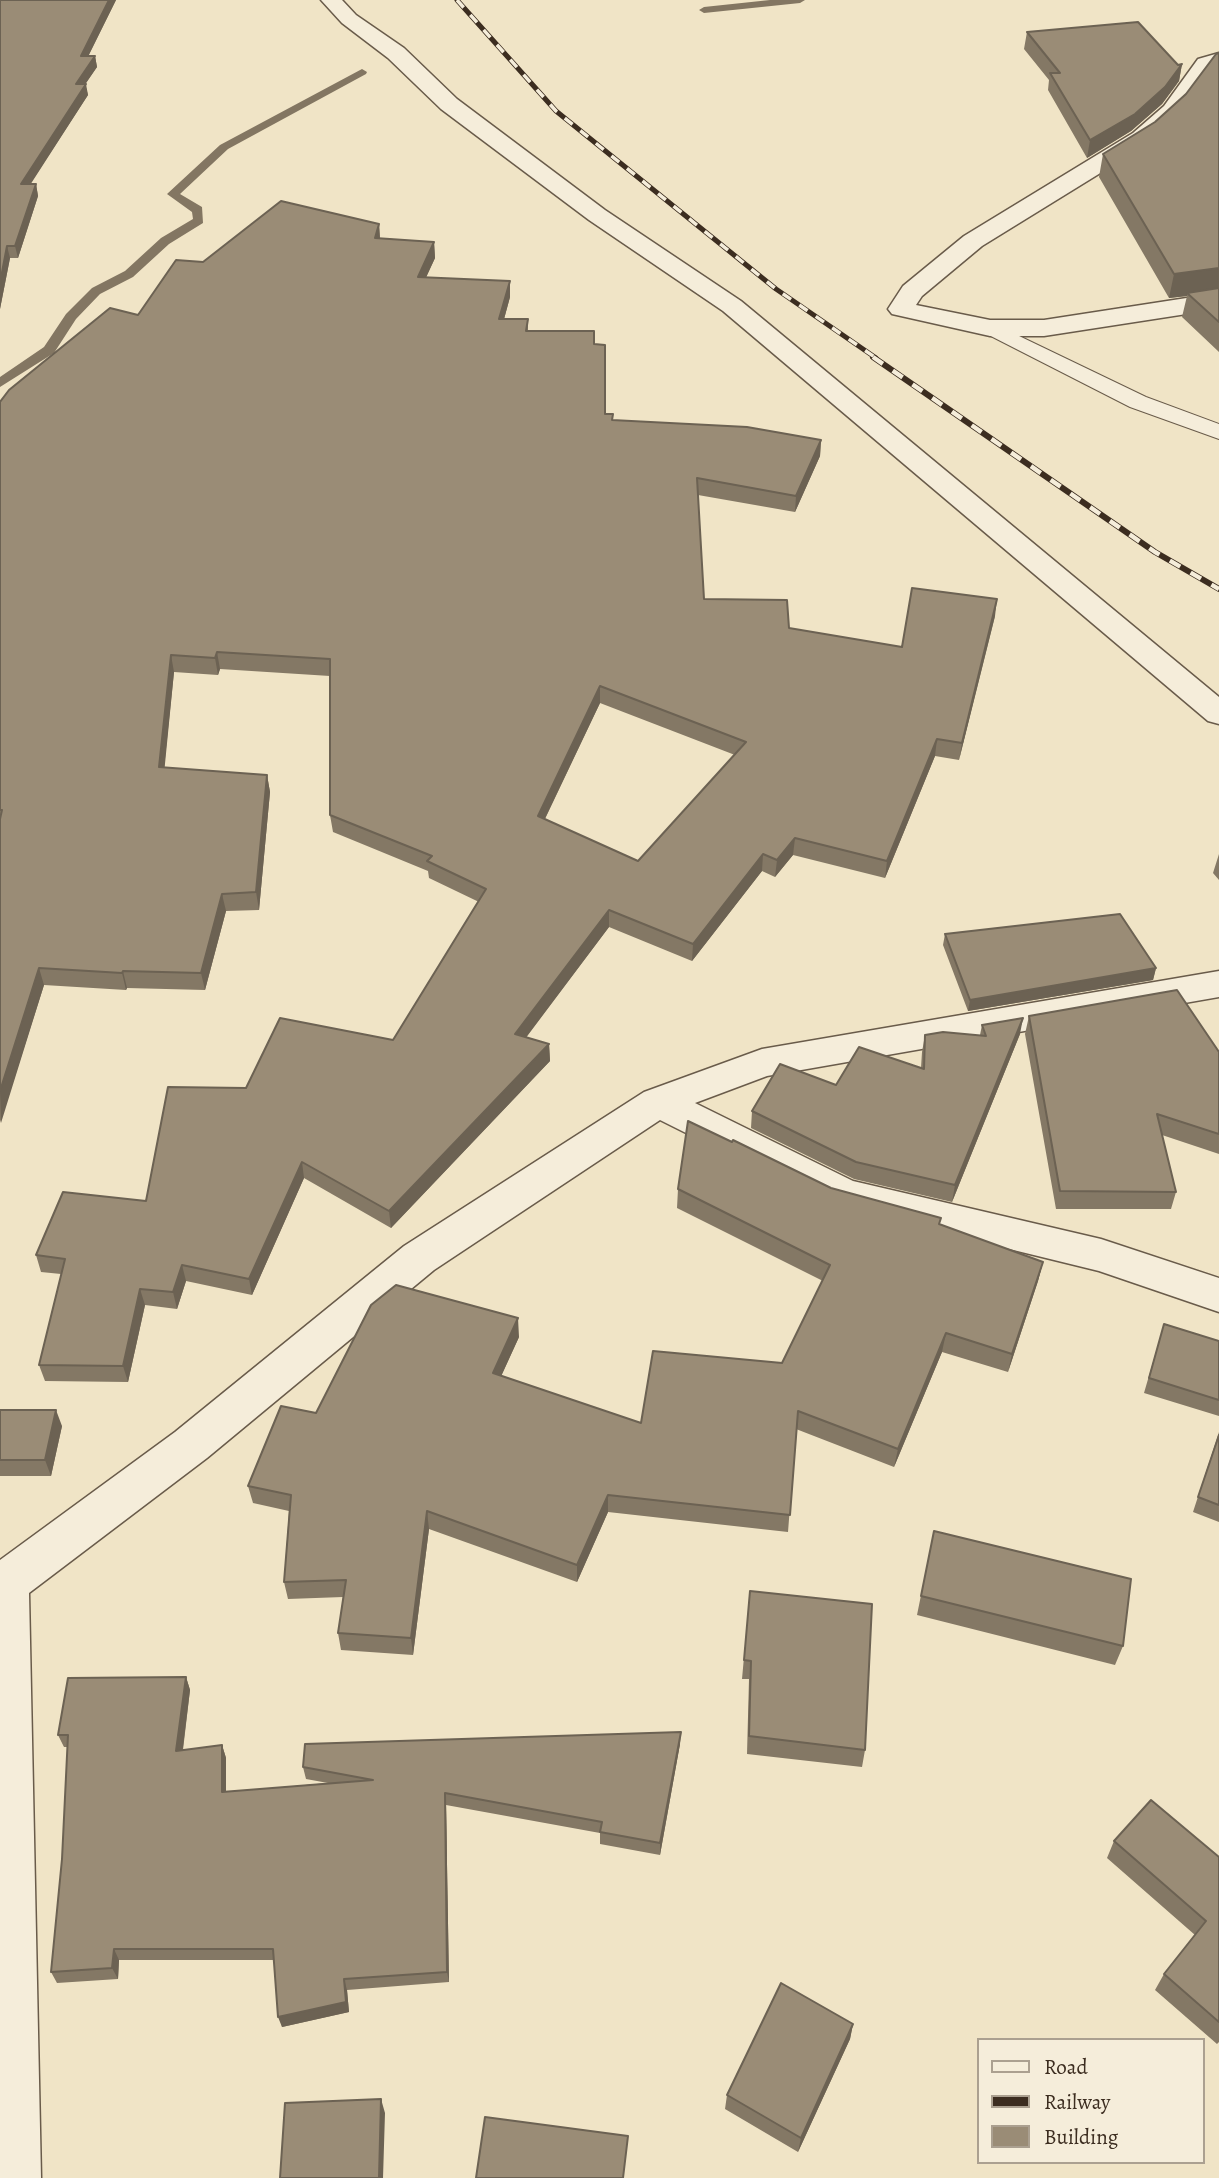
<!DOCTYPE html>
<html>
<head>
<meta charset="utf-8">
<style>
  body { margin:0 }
  #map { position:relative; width:1219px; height:2178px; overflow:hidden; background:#f0e4c6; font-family:Alegreya,serif }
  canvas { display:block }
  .legend { position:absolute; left:977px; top:2038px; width:228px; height:126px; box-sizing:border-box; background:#f5edda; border:2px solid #aba090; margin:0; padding:9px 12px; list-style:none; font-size:21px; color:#3c2d20 }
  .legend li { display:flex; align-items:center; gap:14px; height:35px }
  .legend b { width:35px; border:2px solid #aba090 }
</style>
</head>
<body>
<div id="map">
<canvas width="1219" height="2178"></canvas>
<ul class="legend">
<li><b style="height:9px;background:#f5edda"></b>Road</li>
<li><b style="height:9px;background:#3c2d20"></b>Railway</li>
<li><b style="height:19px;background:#9a8c76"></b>Building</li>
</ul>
</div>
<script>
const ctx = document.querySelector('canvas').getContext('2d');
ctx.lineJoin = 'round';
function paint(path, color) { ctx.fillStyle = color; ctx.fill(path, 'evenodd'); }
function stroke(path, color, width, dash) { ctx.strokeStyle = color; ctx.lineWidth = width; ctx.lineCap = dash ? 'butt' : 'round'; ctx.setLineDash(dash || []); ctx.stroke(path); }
paint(new Path2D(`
  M770,0h35l-5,3 -96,10 -5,-3 5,-3z
  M362,69l5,3 -1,2 -138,75 -48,45 22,13 1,16 -34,21 -36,33 -33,17 -24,25 -22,34 -54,34v-10l44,-30 22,-33 26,-26 33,-17 36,-33 32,-19 -1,-7 -25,-18 53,-49z`), '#837662');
const lane = new Path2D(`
  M990,322l156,75 73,27v15l-89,-32 -147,-75 -4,-4 4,-4z`);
const street = new Path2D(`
  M321,0h21l14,15 48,33 53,51 148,111 136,91 478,396v27l-11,-3 -485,-410 -134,-91 -148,-111 -53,-51 -46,-35z
  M1219,53v13l-5,3 -17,19 -17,27 -31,28 -167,103 -60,50 -6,9 74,15h54l175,-27v16l-175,27h-54l-98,-22 -4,-5 15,-23 61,-50 169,-103 31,-27 34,-47z
  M1219,971v26l-452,79 -72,27 158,78 248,58 118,39v34l-120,-41 -269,-66 -170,-85 -226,150 -227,188 -178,135 12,585h-41v-618l175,-128 229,-186 240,-154 118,-43z`);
stroke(lane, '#695b4a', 2);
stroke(street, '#695b4a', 3);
paint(lane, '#f5edda');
paint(street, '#f5edda');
const railFar1 = new Path2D(`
  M457,0l99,111 220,178 100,69`);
const rail = new Path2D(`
  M873,357l282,195 64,37`);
stroke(railFar1, '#3c2d20', 5);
stroke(rail, '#3c2d20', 6);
stroke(railFar1, '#f5edda', 3.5, [10]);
stroke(rail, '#f5edda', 4.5, [12]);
paint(new Path2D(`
  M0,0h116l-28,56h7l2,11 -12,17 3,11 -58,89h6l2,12 -20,62h-8l-10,51z
  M1027,32l151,33 4,-1 -3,17 -17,23 -31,27 -44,27 -39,-68 1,-10 -25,-31z
  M1219,53v299l-37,-35 5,-21 -18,2 -70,-121 4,-23 52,-32 31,-28z
  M379,224l1,14 54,4 1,16 -9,19 84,20 -6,22h24v12l66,13 11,70h8v6l208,20 -1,16 -25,56 -97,-17 6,104 85,29 113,19 93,-31 -36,144 -24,-4 -50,122 -92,-23 -18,22 -13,-6 -70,90 -83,-34 -83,110 23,7 1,17 -159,167 -87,-50 -52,117 -66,-14 -9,28 -32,-4 -17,77 -83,-1 -6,-16 22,-91 -20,-2 -5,-17 110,-54 100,-113 147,-48 86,-138 -50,-24 -1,-7 -95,-39 -3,-17v-139l-110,-7 -2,6 -44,-3 -10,96 103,7 3,17 -11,118 -33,1 -21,79 -78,-2 -1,2 -82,-5 -44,138v-721l138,-87 65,-53zM600,703l135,52 -97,106 -93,-42z
  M1219,854v26l-6,-7z
  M945,934l211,34 -3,12 -185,31 -25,-66z
  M1029,1016l190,36v102l-57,-19 14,57 -5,17h-115l-31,-175z
  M982,1025l38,9 -68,168 -98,-23 -103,-51 1,-17 84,-26 85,-17 1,-16 3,-17h55z
  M831,1188l109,36 103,38 -5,19 -30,91 -66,-20 -48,115 -98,-38 -8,103 -180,-20 -31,70 -148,-53 -16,126 -72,-5 -3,-17 5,-36 -55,2 -4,-17 5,-71 -36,-8 -5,-17 68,-73 203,-76 -18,39 140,47 141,-60 41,-82 -146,-73 1,-19z
  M1164,1324l55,17v75l-75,-23z
  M0,1410l62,16 -11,50h-51z
  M1219,1432v90l-26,-10z
  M930,1551l193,95 -8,19 -198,-50z
  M750,1591l115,159 -3,17 -115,-13 2,-75h-7z
  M186,1677l4,13 -7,60 39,-5 4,13v34l102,-9 -22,-4 -3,-12 377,-23 -20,111 -60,-11v-11l-154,-28 3,177 -102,8 2,22 -67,15 -8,-67h-155l-1,19 -61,4 -6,-11 11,-113 6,-112h-4l-6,-12z
  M1114,1841l105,16v185l-2,2 -62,-54 9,-16 31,-39 -88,-77z
  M853,2024l-3,15 -52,113 -73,-43 2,-14z`), '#847865');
paint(new Path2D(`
  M109,0h7l-33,67 -2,-11z
  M95,56l2,11 -19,28 -2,-11z
  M1182,64l-3,17 -17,23 -31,27 -44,27 3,-18z
  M86,84l2,11 -65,101 -2,-12z
  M36,184l2,12 -20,62 -3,-12z
  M379,224l1,16 -5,-2z
  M434,242l1,16 -16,35 -1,-16z
  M7,246l3,12 -10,51v-26z
  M1219,268v23l-32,2v3l-18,2 5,-24z
  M510,281v16l-10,37 -1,-15z
  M821,440l-1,16 -25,56 1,-16z
  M997,599l-2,17 -36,144 3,-17z
  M217,652l3,17 -2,6 -3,-17z
  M171,655l3,17 -11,112 -4,-17z
  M600,686v17l-62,130v-17z
  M937,739l-2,17 -50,122 2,-17z
  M267,775l3,17 -11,118 -3,-18z
  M795,838l-2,17 -18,22 2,-17z
  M763,854l-1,17 -70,90 1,-17z
  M222,894l4,17 -21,79 -4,-17z
  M609,910v17l-93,124 -1,-17z
  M39,968l5,17 -43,138 -1,-32z
  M1156,968l-3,12 -185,31 2,-11z
  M123,971l4,17 -1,2 -4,-17z
  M1023,1018l-3,16 -68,168 3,-17z
  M549,1044l1,17 -159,167 -2,-17z
  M302,1162l2,16 -52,117 -3,-16z
  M1043,1262l-5,19 -30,91 4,-18z
  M182,1265l4,16 -9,28 -4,-17z
  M140,1289l5,16 -17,77 -5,-16z
  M518,1318l1,19 -25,55 -1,-19z
  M946,1333l-4,19 -48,115 4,-18z
  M56,1410l6,16 -11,50 -6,-16z
  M608,1495v17l-31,70v-17z
  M427,1511l2,18 -16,126 -2,-17z
  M186,1677l4,13 -9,73 -5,-12z
  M681,1732l-1,12 -20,111v-12z
  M222,1745l4,13v46l-4,-12z
  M445,1793l1,12 3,177 -2,-10z
  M114,1949l5,11 -1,19 -6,-11z
  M344,1979l3,11 2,22 -67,15 -4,-10z
  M853,2024l-3,15 -52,113 3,-14z
  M381,2099l4,14 -2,65h-4z`), '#6c6253');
const building = new Path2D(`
  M0,0h109l-28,56h14l-19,28h10l-65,100h15l-21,62h-8l-7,37z
  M1138,22l40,43 4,-1 -17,23 -30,27 -45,26 -40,-67h10l-33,-41z
  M1219,53v215l-45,6 -71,-120 52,-32 31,-28 30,-40z
  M281,201l98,23 -4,14 59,4 -16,35 92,4 -11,38h29l-2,12h68v13l11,1v69h8l-1,6 135,7 74,13 -25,56 -99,-18 7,121 83,1 2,28 113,19 10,-59 85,11 -35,144 -25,-4 -50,122 -92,-23 -18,22 -14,-6 -70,90 -84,-34 -94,124 34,10 -160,167 -87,-49 -53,117 -67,-14 -9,27 -33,-3 -17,77 -84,-1 26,-106 -29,-4 27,-63 83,9 22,-114 78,1 34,-70 113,22 93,-151 -59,-28 5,-5 -102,-41v-156l-113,-7 -2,6 -44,-3 -12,112 108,8 -11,117 -34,2 -21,79 -78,-2 -1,2 -83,-5 -39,123v-272l2,-9h-2v-408l9,-12 101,-82 28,7 38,-55 27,2zM600,686l146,56 -108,119 -100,-45z
  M1219,288v34l-32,-29z
  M1120,914l36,54 -186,32 -25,-66z
  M1177,990l42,62v82l-62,-20 19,78 -116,-1 -31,-175z
  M1023,1018l-68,167 -99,-23 -104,-51 28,-47 56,21 23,-38 65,22 1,-34 18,-3 43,4 -4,-11z
  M688,1121l44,21 1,-2 98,48 110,30 -2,6 104,38 -31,92 -66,-21 -48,116 -100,-38 -8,104 -182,-20 -31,70 -150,-54 -16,127 -73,-5 8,-53 -62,2 7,-87 -43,-9 33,-80 35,7 55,-108 25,-20 122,33 -25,55 148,50 12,-72 129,12 48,-98 -152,-76z
  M1164,1324l55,17v59l-70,-22z
  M0,1410h56l-11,50h-45z
  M1219,1435v70l-21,-8z
  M934,1531l197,48 -8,67 -202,-50z
  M750,1591l122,13 -7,146 -116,-14 2,-75 -7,-1z
  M186,1677l-10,74 46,-6v47l151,-12 -70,-13 2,-23 376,-12 -21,111 -60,-11 2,-10 -157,-29 2,179 -103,7 2,23 -68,15 -5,-68h-159l-2,19 -61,4 11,-113 6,-124h-10l10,-57z
  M1151,1800l68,57v165l-55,-48 42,-53 -92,-80z
  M781,1983l72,41 -52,114 -74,-43z
  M381,2099l-2,79h-99l5,-75z
  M485,2117l143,19 -5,42h-147z`);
paint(building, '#9a8c76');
stroke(building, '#6c6253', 2);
</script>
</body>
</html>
